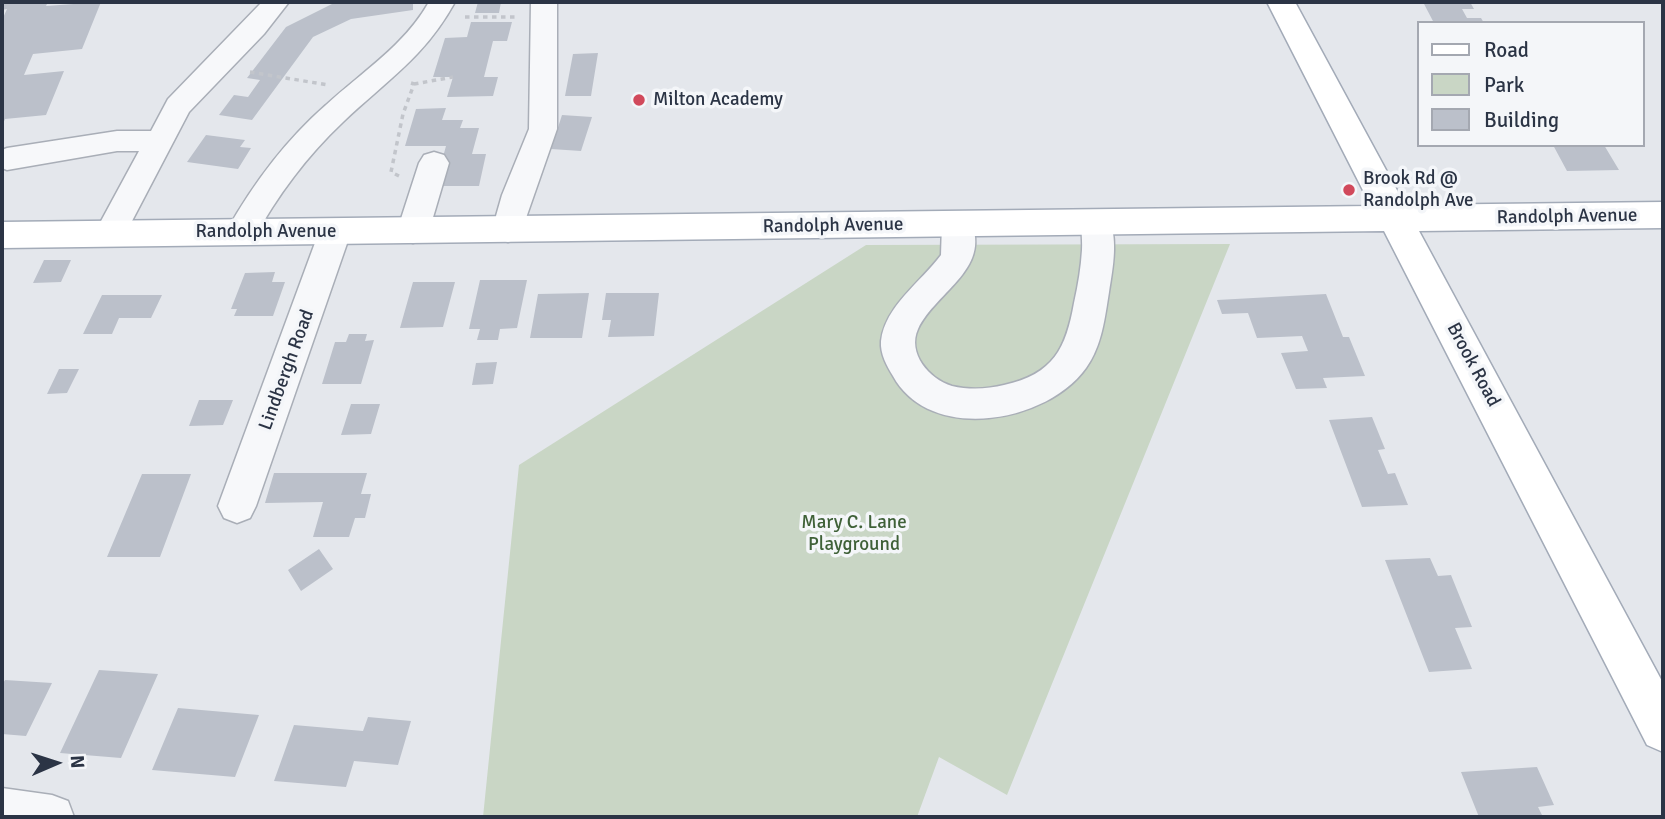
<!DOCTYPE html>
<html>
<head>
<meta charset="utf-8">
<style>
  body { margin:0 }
  #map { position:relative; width:1665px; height:819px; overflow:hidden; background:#e4e7ec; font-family:Signika,sans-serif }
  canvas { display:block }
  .frame { position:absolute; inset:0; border:4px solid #2b3445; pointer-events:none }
  .legend { position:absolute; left:1417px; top:21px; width:228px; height:126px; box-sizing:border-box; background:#f4f6f9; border:2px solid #a4a8b1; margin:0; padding:9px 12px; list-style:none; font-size:21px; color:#2b3445 }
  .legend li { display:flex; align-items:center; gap:14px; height:35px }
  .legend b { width:35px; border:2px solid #a4a8b1 }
  .north { position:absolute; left:21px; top:728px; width:70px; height:70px; -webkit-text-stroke:5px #f4f6f9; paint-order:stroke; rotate:87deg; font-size:19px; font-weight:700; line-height:28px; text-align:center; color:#2b3445 }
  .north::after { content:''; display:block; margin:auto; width:24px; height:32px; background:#2b3445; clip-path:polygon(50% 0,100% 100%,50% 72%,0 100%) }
</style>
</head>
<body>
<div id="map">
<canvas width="1665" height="819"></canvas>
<div class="frame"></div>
<ul class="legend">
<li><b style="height:9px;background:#fff"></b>Road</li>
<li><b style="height:19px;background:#c9d6c5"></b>Park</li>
<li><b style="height:19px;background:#bbc0ca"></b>Building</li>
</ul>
<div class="north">N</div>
</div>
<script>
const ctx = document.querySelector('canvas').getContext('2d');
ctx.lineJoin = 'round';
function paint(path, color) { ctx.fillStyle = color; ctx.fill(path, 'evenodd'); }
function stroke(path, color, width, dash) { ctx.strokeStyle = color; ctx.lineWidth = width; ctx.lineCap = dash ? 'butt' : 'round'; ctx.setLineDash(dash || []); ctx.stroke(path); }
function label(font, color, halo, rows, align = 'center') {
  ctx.font = font + ' Signika,sans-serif'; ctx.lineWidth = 7; ctx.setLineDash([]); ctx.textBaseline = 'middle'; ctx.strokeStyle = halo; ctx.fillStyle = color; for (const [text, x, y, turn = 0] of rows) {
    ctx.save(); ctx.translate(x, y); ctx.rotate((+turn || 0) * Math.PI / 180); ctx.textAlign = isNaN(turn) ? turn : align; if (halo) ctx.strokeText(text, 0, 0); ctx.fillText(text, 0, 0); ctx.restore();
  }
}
paint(new Path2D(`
  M1230,244l-223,551 -68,-38 -22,60h-434l36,-352 347,-220z`), '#c9d6c5');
paint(new Path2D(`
  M2,2h46l-2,4 55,-4 -19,47 -49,5 -9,21 40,-4 -18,44 -41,4 -3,7v-106l5,-11 -5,1z
  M336,2h77v8l-62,9 -38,18 -61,83 -33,-5 15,-20 14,2 12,-17 -13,-2 39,-51z
  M478,2h23l-2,11h-24z
  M1423,2h47l4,7h-12l5,9h14l3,5h-50z
  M471,22h41l-5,19h-14l-9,36h14l-5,19 -46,1 6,-20h-20l12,-39 22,-1z
  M598,53l-7,43h-26l8,-42z
  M446,108l-4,12h21l-3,8h19l-7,26h14l-7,32h-44l11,-40h-41l11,-37z
  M562,115l30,2 -11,34 -30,-2z
  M206,135l39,5 -5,7 11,1 -13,21 -51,-7z
  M1553,145h51l15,25 -52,1z
  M44,260h27l-10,22 -28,1z
  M275,272l-3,10h13l-12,34h-39l3,-7h-6l14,-36z
  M480,280h47l-10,48 -17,1 -2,11h-21l3,-11h-11z
  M413,282h42l-12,45 -43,1z
  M589,293l-7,45h-52l8,-44z
  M606,293h53l-5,43 -46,1 3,-17h-9z
  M1326,294l17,43h6l16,39 -42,2 4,10 -31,1 -15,-36 27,-2 -6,-15 -45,2 -9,-25 -26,1 -5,-14z
  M102,295h60l-11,23h-32l-7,16h-29z
  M349,334h18l-2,7 9,-1 -13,44h-39l13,-42h11z
  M497,362l-4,22 -21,1 4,-22z
  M59,369h20l-12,24 -20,1z
  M199,400h34l-10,25 -34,1z
  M351,404h29l-9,30 -30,1z
  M1372,417l13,32 -7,1 10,24 7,-1 13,32 -46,2 -33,-87z
  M274,473h93l-6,21h10l-6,24h-10l-6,19h-36l10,-35 -58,1z
  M142,474h49l-31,83h-53z
  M319,549l14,20 -32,22 -13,-21z
  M1430,558l8,18 13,-1 21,52 -17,1 17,41 -43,3 -44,-112z
  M99,670l59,4 -37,84 -61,-5z
  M5,680l47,3 -26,53 -24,-2v-49z
  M178,708l81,7 -24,62 -83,-7z
  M368,717l43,4 -13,44 -44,-4 -8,26 -72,-6 20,-56 69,6z
  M1537,767l17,38 -16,2 5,10h-64l-18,-45z`), '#bbc0ca');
const minor = new Path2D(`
  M262,2h27l-25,32 -75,78 -68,130 -11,4 -11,-4 -5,-8 45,-83h-22l-110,19 -5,-2v-18l5,-2 110,-17h34l17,-32z
  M429,2h26c-31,56 -68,78 -112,120 -37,35 -66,74 -90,118l-11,4 -11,-4 -5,-8c27,-48 59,-91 100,-127 37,-34 78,-59 103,-103z
  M531,2h26v127l-38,109 -11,4 -11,-4 -5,-8 10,-35 27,-66z
  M434,152l10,3 5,8 -20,68 -5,8 -11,4 -11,-4 -5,-8 22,-68 5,-8z
  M1096,210l11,4c12,23 6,53 2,78 -4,25 -7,54 -23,76 -39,55 -156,76 -193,8 -6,-10 -13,-22 -12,-35 4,-35 40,-59 60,-86l1,-31 4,-8 11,-4 11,4c28,51 -32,75 -50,113 -11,24 11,50 34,57 17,4 36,3 52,-1 50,-11 62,-37 70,-82 4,-18 7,-36 8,-53 1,-13 -3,-25 3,-36z
  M335,220l11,4 5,8 -95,274 -6,12 -13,5 -13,-5 -6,-12 101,-274 5,-8z
  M2,788l50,7 16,6 6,16h-72z`);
const major = new Path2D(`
  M1267,2h28l110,203 258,-3v26l-244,3 244,452v69l-16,-7 -263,-514 -1382,17v-26l1369,-16z`);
stroke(minor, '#a9aeb7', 3);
stroke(major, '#a3abb8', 3);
stroke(new Path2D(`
  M465,17h50
  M250,72l78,13
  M414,84l39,-7
  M399,176l-8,-4 12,-58 11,-30 -3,-1`), '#c2c5cb', 3.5, [4.5, 4.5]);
paint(minor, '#f7f8fa');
paint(major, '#fff');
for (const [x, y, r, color] of [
  [639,100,7,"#d1495b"],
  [1349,190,7,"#d1495b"]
]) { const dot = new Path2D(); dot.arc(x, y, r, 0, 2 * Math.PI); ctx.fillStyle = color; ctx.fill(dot); stroke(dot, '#f4f6f9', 2.5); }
label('19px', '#2b3445', '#f4f6f9', [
  ["Milton Academy",653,100],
  ["Brook Rd @",1363,179],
  ["Randolph Ave",1363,201]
], 'left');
label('19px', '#2b3445', '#f4f6f9', [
  ["Randolph Avenue",1567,217,-1],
  ["Randolph Avenue",833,226,-1],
  ["Randolph Avenue",266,232],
  ["Brook Road",1473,365,62],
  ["Lindbergh Road",287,370,-70]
]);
label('19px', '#3f6138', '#f4f6f9', [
  ["Mary C. Lane",854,523],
  ["Playground",854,545]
]);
</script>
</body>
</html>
